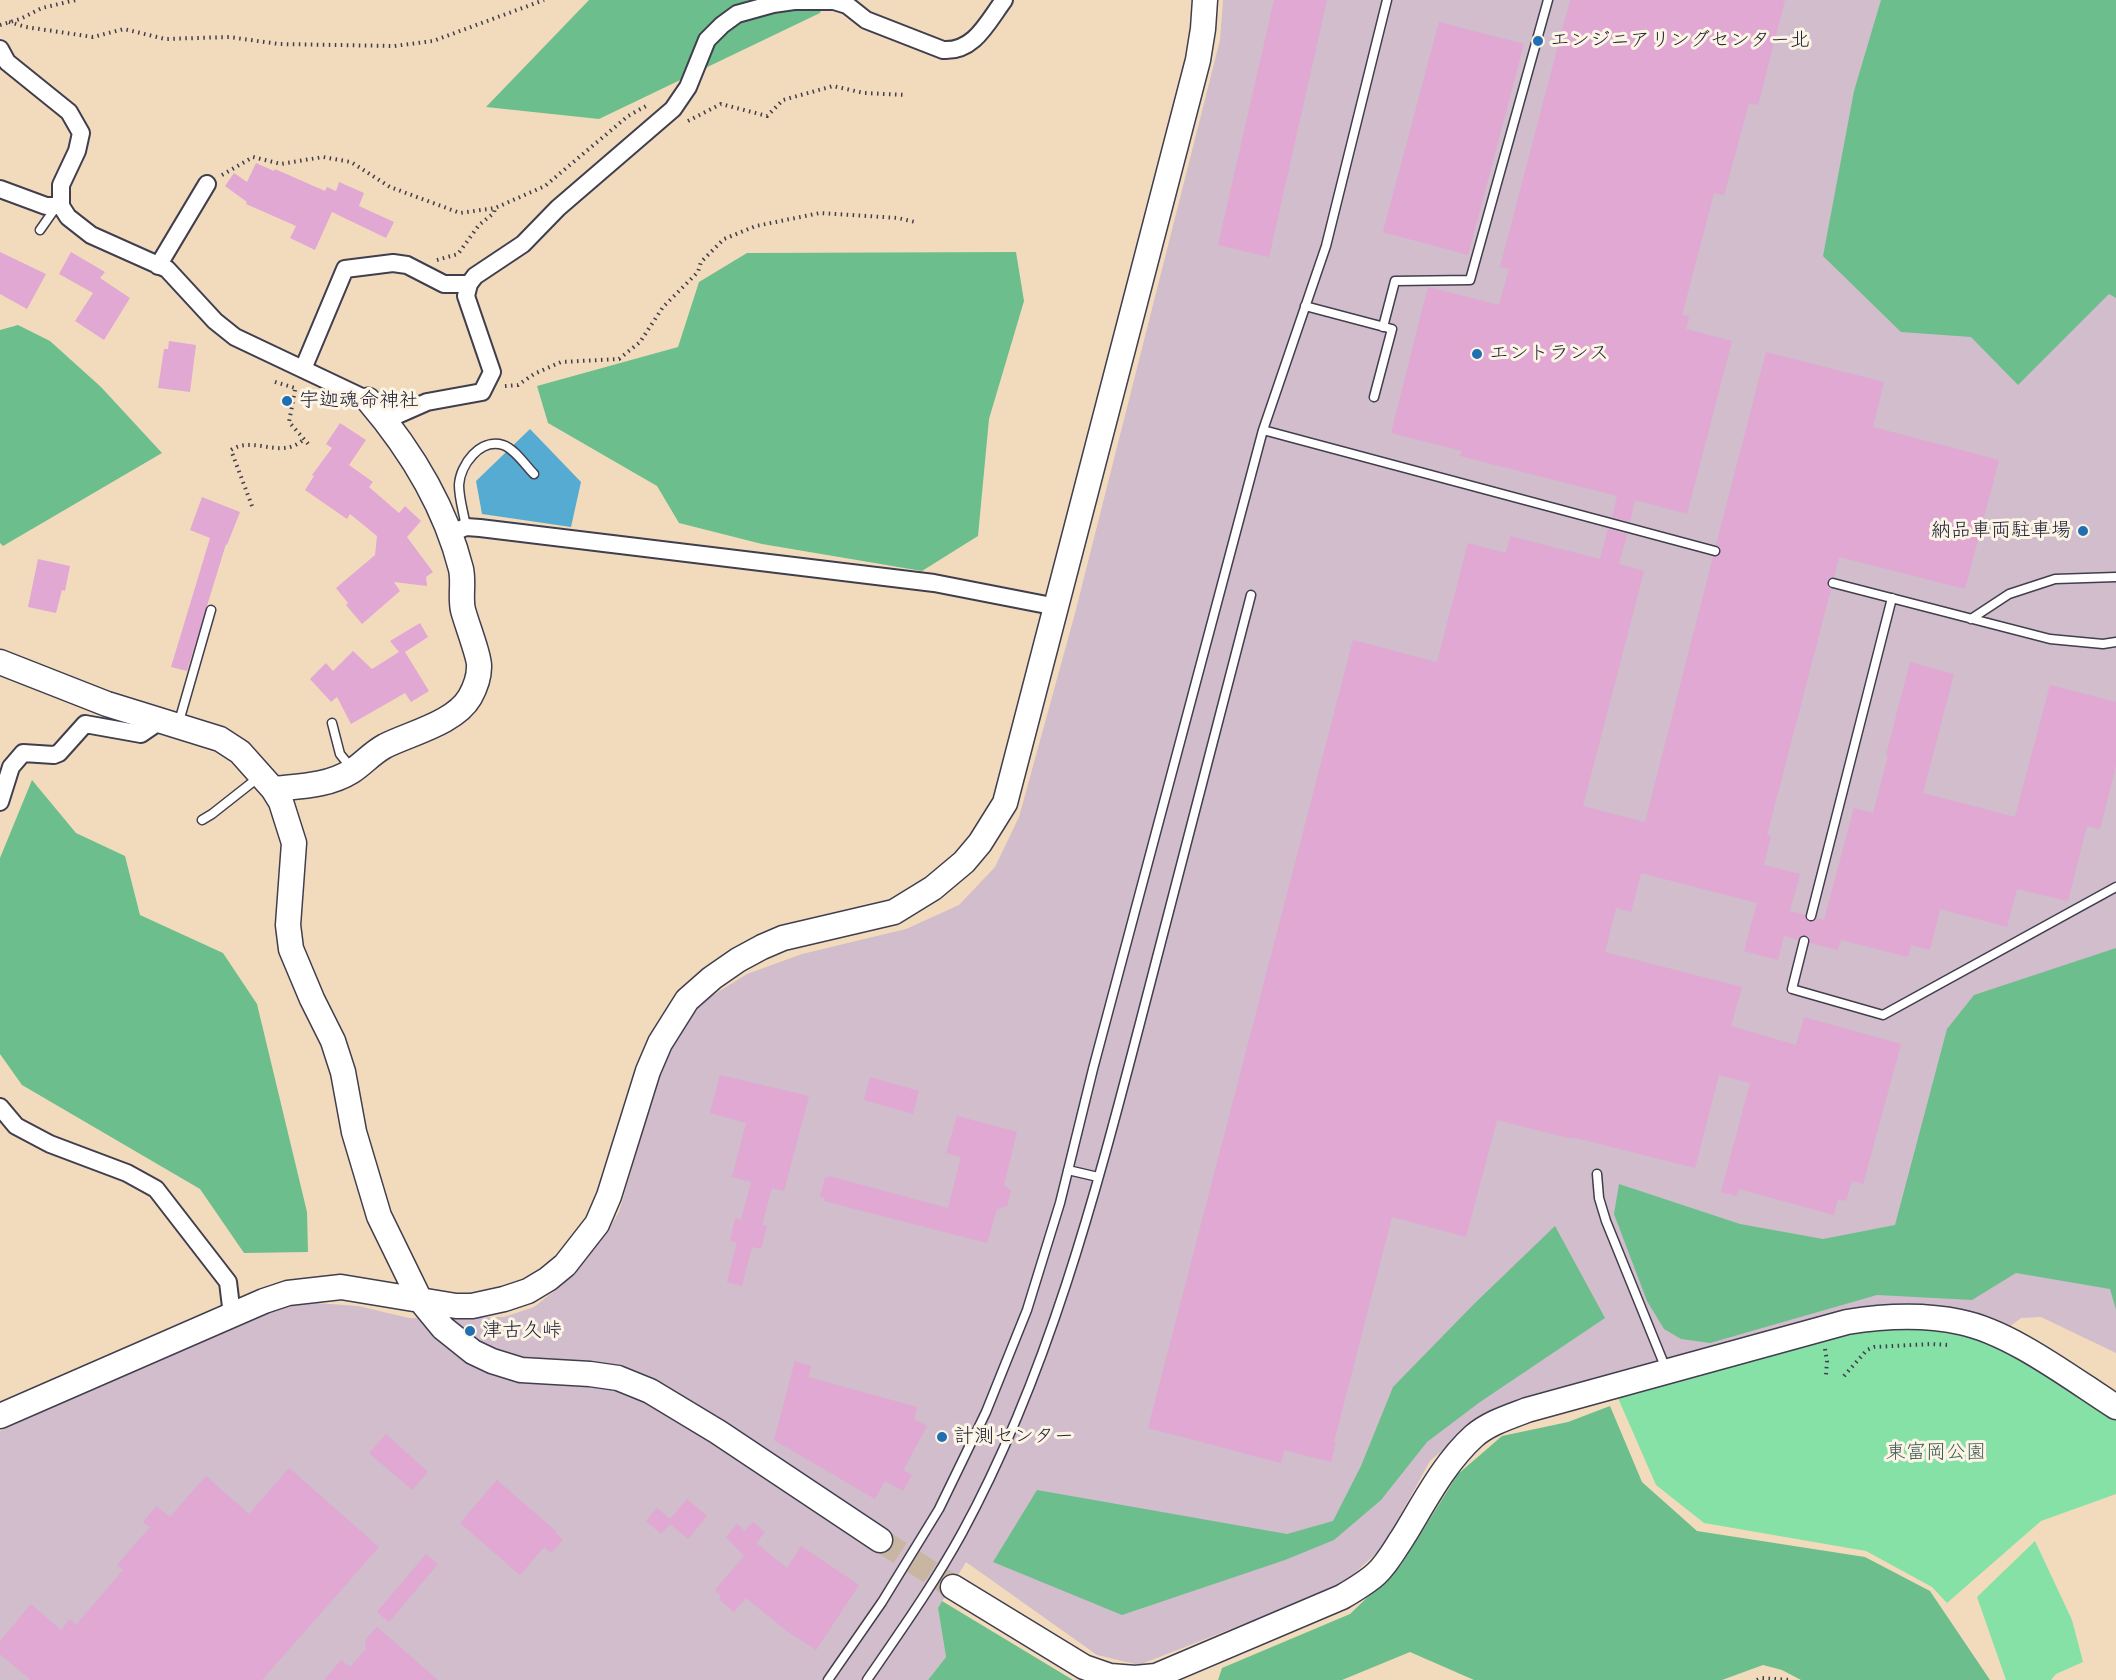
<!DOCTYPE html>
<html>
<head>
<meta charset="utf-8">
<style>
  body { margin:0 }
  canvas { display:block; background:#f2dbbc }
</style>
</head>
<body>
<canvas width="2116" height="1680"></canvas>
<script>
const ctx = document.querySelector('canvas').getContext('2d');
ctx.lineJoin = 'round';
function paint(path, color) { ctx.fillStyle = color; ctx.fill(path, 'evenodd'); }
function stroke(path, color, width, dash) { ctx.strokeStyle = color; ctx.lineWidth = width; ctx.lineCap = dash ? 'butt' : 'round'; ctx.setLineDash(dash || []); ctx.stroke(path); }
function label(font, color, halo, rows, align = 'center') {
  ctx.font = font + ' Sriracha,"Klee One",sans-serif'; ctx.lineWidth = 6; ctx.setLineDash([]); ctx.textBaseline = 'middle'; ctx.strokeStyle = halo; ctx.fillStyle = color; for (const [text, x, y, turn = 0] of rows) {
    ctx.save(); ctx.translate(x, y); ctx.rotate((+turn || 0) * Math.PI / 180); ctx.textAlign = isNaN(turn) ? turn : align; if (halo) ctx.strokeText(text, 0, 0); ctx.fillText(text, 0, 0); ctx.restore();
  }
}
paint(new Path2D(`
  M1223,0h893v1353l-75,-36 -20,1 -12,9 -38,-11 -492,102 -49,43 -47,86 -42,39 -202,79 -42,-10 -131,-93 -28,46 8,49 -18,23h-928v-249l269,-122 47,-6 42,3 51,12 95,-1 30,-10 28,-22 26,-28 18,-23 13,-22 45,-153 20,-38 26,-24 37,-23 55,-20 104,-25 53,-24 36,-38 24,-50 55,-200 146,-577z`), '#d1bdcb');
paint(new Path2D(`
  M1877,1328h42l54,10 18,8 20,5 105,68v75l-75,27 -94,82 -15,-16 -66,-36 -162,-28 -48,-38 -38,-87 223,-64z
  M2035,1541l37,79 11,42 -27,12 -5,6h-45l-29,-83z`), '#86e1a7');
paint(new Path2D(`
  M589,0h236l-5,13 -221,106 -113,-12z
  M1881,0h235v298l-7,-4 -91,91 -47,-48 -70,-5 -78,-76 31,-165z
  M1016,252l8,49 -35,118 -11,117 -56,35 -160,-27 -83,-21 -22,-37 -109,-63 -11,-37 141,-39 21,-65 48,-29z
  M18,325l32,16 51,46 61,66 -159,93 -3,-3v-213z
  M32,780l44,53 49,23 15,59 83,38 34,51 50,208 1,40 -64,1 -44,-64 -178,-104 -22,-31v-196z
  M2116,948v362l-6,-21 -94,-16 -44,27 -95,-5 -167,48 -29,-4 -17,-10 -17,-28 -33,-87 5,-30 121,40 83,15 72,-14 52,-196 27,-34z
  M1555,1226l50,92 -125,84 -53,40 -46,58 -47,40 -49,20 -163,55 -129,-53 44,-72 250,44 46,-13 28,-55 32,-79 81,-83z
  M1610,1406l32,76 55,49 168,26 65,34 60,89h-189l-19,-10 -19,-5 -41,15h-248l-64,-28 -68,28h-124l4,-12 128,-54 51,-49 57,-91 44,-38 66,-14z
  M942,1601l131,79h-145l18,-23 -8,-49z`), '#6cbf8c');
paint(new Path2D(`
  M530,429l51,53 -10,45 -89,-13 -6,-33z`), '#56abd2');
paint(new Path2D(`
  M1274,0h53l-58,257 -51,-12z
  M1570,0h215l-27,105 -9,-2 -25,92 -10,-2 -32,122 7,1 -3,13 46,12 -45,173 -52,-14 -5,22 -18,-5 5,-21 -157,-40 2,-5 -71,-18 37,-146 71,18 10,-36 -9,-2z
  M1439,22l85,22 -56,211 -85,-23z
  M256,163l18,8 1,-2 50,22 2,-4 9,4 3,-9 25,11 -5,13 35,16 -8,16 -54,-26 -17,38 -25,-12 6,-12 -50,-22 1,-2 -22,-16 9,-13 13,9z
  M0,252l46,22 -19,35 -27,-15z
  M71,252l34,20 -5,6 30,20 -26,42 -29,-19 18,-28 -34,-19z
  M169,341l27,4 -6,47 -32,-4 6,-39h4z
  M1766,352l118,30 -11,45 126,33 -34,129 -126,-32 -5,20 -5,1 -2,4 4,7 -64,246 4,1 -7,29 36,9 -10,37 15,4 4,7h4l4,-4 7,2 30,-112 19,5 15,-57 -2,-1 24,-93 44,12 -31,119 92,24 35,-132 66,17v64l-16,63 -13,-3 -19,75 -51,-12 -10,38 -67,-18 -10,41 -19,-5 -3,12 -67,-17 -3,10 -28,-7 -1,-6 -6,-2 -5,5 -14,-4 -6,24 -34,-9 13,-48 -116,-30 -10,39 -15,-4 -11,44 137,35 -11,39 65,19 8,-28 97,27 -38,140 -11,-3 -6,20 -8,-2 -4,16 -95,-26 -2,7 -16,-4 29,-109 -31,-8 -24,93 -123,-31v2l-75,-19 -31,117 -74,-20 -58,225h2l-5,20 -47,-12 -3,13 -133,-35 205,-788 84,22 31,-119 38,10 4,-17 90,23 8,-30 19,5 -8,30 25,7 -61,235 62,16 68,-265 6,-1 2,-4 -1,-5 -4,-2z
  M340,423l26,17 -17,25 24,17 -4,5 30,26 6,-7 16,15 -14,16 26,35 -7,5 1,9 -33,-4 6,9 -38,33 -16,-19 2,-2 -12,-15 39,-33 2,-19 -27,-22 -3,5 -42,-29 9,-14 -2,-1 20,-27 -6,-4z
  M202,497l38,15 -13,33 -1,-1 -39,127 -16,-4 39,-129 -20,-8z
  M38,559l32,7 -5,25 -3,-1 -6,23 -28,-6z
  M420,623l8,14 -23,15 24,39 -18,11 -6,-9 -54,31 -14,-27 -6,5 -21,-23 16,-16 7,8 20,-20 19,18 27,-17 -9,-11z
  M720,1075l89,21 -25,95 -12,-3 -10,37 5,1 -6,23 -9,-2 -10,39 -15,-4 10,-39 -7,-2 5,-23 6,2 10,-38 -19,-5 14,-54 -36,-10z
  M870,1077l49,14 -6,23 -49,-14z
  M957,1116l60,16 -13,53 7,6 -4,15 -10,3 -10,34 -163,-42v-3l-4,-1 5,-20 4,1v-2l119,32 13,-51 -15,-4z
  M795,1361l16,5 -3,11 109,30 -3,12 13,7 -24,44 9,5 -9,16 -18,-10 -10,18 -101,-59z
  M386,1434l42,38 -16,18 -43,-37z
  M289,1468l90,79 -117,133h-231l-31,-26v-13l31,-37 30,26 9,-11 6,6 47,-55 -6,-5 33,-38 -7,-5 13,-16 14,11 36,-41 43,38z
  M497,1480l60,52 -1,1 7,7 -12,13 -7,-6 -24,28 -60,-52z
  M687,1499l20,17 -19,23 -18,-15 -9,10 -15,-13 11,-13 13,11z
  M753,1522l12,10 -9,11 31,25 14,-22 58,39 -43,65 -28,-18 -42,-34 -12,14 -15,-13 2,-3 -6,-6 29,-34 -18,-19 11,-13 8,7z
  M426,1554l12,10 -49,58 -12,-10z
  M377,1627l61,53h-114l17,-20 9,7 16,-18 -1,-6 1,-4z`), '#e0a8d3');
stroke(new Path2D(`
  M880,1540l73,47`), '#c8b6a2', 24, [24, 12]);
const lane = new Path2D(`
  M40,230l14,-20 5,-2
  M1305,306l87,23 -18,68
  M1383,327l12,-46 75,-1 78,-280
  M1263,430l452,121
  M466,527c-2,-13 -7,-28 -7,-42 1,-20 21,-47 44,-40 12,4 22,20 31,29
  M1833,583l217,56 53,5 13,-2
  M1971,619l38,-25 46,-15 61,-2
  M332,723l8,31 13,16
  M178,725l33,-115
  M202,820l10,-6 47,-37
  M1811,916l81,-318
  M1804,941l-12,48 91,26 233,-128
  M1068,1170l30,7
  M1597,1174l2,24 7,23 60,148
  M828,1680l54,-78 57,-93 47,-97 41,-102 33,-107 33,-134 170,-639 63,-184 61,-246
  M867,1680c33,-48 67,-96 95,-147 86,-158 133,-337 178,-510 37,-142 74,-285 111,-428`);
const street = new Path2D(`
  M0,49l7,13 62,50 12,21 -4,18 -16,34v21l7,11 23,18 76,34 48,52 20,16 133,63
  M0,189l46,17h15
  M158,266l49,-82
  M303,369l42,-100 48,-6 14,2 37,19h25
  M386,420l41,-18 55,-10 10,-20 -26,-76 3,-12 6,-8 48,-32 35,-36 115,-99 15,-22 19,-47 15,-15 15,-11 36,-10 21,-3h40l13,4 19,15 77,30c31,2 44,-27 61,-50
  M451,533l15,-6 14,1 454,55 123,24
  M0,802l11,-35 12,-14 31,2 5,-2 26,-29 56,10 19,-13
  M0,1107l16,19 34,18 77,29 29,16 72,93 4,33`);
const secondary = new Path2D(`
  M0,662l107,42 113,35 20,13 33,37 8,13 13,41 -6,82 3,24 21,50 21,42 10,31 11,60 25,84 41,84 23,28 30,24 19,9 29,9 69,4 28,4 32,13 68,41 162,108
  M273,789c28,-3 55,-3 79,-18 12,-8 20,-18 33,-25 26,-13 70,-23 85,-49 5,-9 9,-21 9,-30 1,-9 -13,-45 -16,-57 -3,-13 1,-27 -2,-41 -16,-63 -51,-120 -93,-169
  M0,1416l264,-115 24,-8 53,-6 115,19h16l32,-7 24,-8 20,-12 17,-14 32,-41 12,-28 39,-125 12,-28 27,-43 25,-22 26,-18 24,-13 21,-9 111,-26 39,-24 31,-26 16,-19 25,-40 193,-743 5,-31 2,-29
  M953,1587l131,80 26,9 25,2 21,-2 186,-79c12,-7 24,-14 34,-23 11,-10 19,-25 27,-37 21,-34 41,-74 71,-101 15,-13 35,-19 53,-26l320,-88c37,-6 76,-8 113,0 51,10 112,57 156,85`);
stroke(lane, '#413e4e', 11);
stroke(street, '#413e4e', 20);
stroke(secondary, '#413e4e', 27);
stroke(new Path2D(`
  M9,22l17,5 67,10 31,-8 41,10 64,-2 50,7 115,2 39,-5 111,-41
  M0,25l20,-6 22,-11 34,-8
  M688,121l33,-17 46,12 16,-16 50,-14 31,7 42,2
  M222,175l31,-18 28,7 42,-7 28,5 39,25 70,26 35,-5 50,-22 83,-70 18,-10
  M437,260l21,-6 21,-29 15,-12 1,-5
  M275,382l20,6
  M505,386l13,-1 16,-11 27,-12 58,-3 21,-17 23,-35 35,-35 3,-10 23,-23 32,-13 64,-13 78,5 17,4
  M295,390l-6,32 21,24
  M252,506l-21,-56c23,-15 49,10 72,-10
  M1825,1349l2,12 -1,14
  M1844,1376l23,-26 7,-3 57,-3 18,1
  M1757,1680l4,-2 29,2`), '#413e4e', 4, [1.5, 4.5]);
stroke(lane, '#fff', 8);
stroke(street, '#fff', 16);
stroke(secondary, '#fff', 24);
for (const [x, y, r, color] of [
  [1538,41,6,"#1f6fb2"],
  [1477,354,6,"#1f6fb2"],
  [287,401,6,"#1f6fb2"],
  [2083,531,6,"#1f6fb2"],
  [470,1331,6,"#1f6fb2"],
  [942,1437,6,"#1f6fb2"]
]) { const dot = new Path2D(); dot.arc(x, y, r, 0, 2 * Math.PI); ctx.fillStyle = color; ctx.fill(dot); stroke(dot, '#fcf5e5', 2); }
label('20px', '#22223b', '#fcf5e5', [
  ["エンジニアリングセンター北",1550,41],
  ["エントランス",1489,354],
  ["宇迦魂命神社",299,401],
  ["納品車両駐車場",2071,531,"right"],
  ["津古久峠",482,1331],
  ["計測センター",954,1437]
], 'left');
label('20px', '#405b5b', '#fcf5e5', [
  ["東富岡公園",1936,1453]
]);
</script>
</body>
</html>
